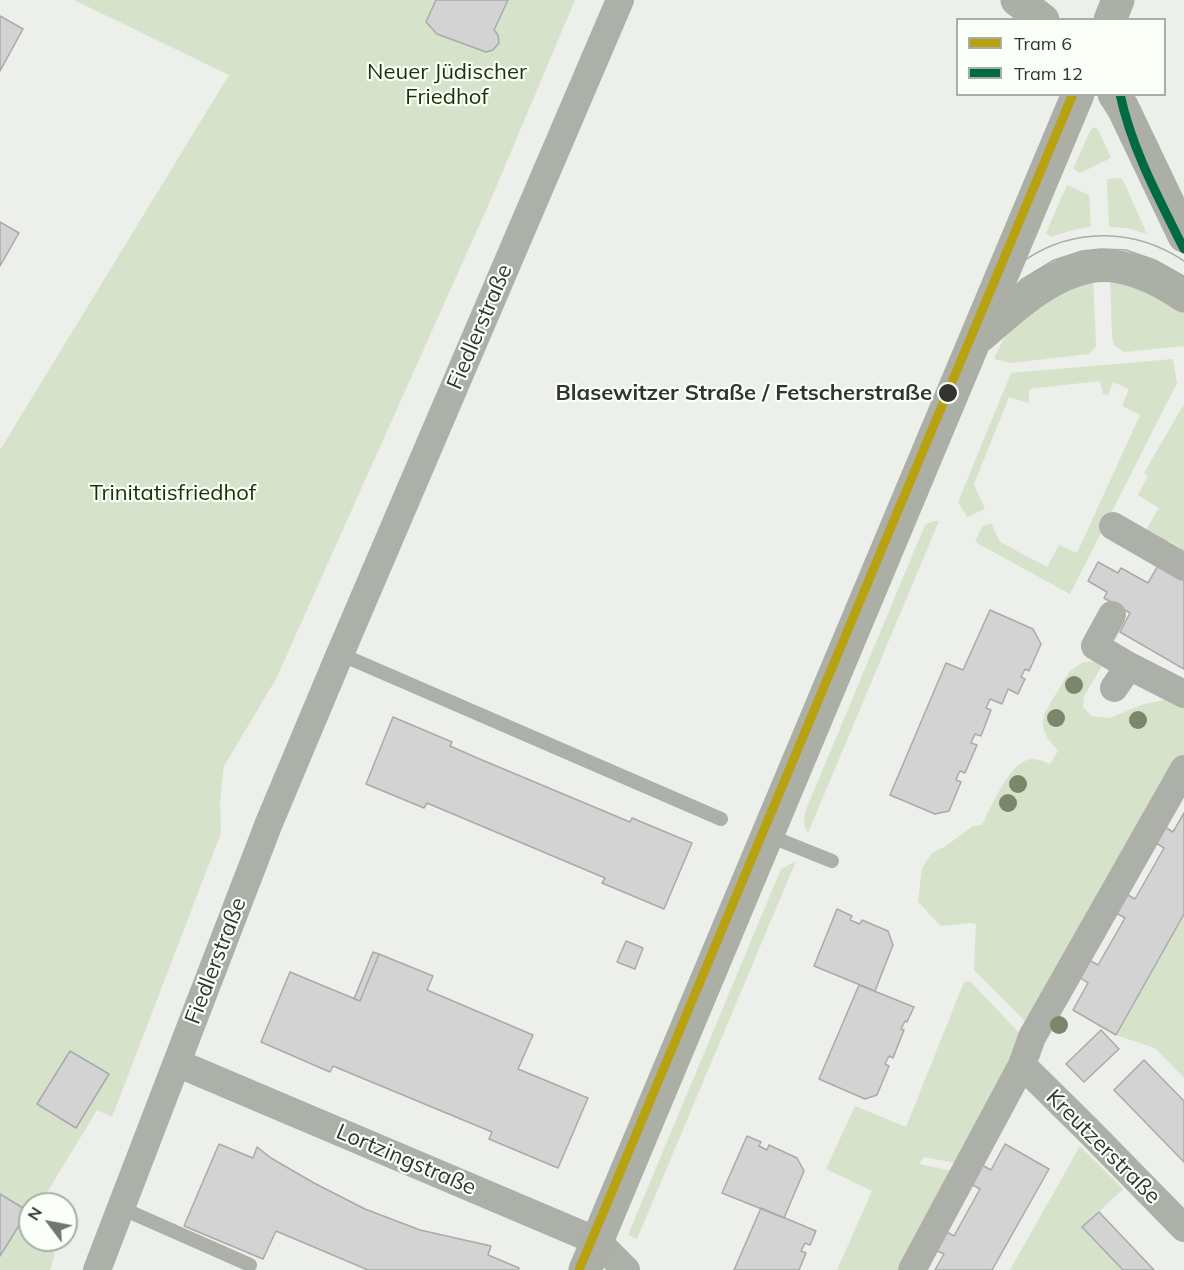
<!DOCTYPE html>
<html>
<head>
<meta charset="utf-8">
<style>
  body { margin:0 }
  #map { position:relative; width:1184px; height:1270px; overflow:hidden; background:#edefeb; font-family:Mulish,sans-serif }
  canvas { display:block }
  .legend { position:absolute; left:956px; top:18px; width:210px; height:78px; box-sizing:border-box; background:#fafff7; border:2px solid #aaaea8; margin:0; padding:8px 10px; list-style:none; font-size:18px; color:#333432 }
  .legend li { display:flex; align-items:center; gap:12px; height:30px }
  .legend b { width:30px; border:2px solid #aaaea8 }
  .north { position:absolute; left:18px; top:1192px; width:60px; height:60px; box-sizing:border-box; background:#fafff7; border:2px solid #aaaea8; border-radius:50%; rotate:302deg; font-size:16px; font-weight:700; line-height:24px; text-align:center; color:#333432 }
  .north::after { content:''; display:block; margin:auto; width:21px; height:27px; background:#747573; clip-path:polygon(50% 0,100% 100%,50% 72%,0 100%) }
</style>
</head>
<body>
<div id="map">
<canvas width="1184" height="1270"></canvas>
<ul class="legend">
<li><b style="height:8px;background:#b8a212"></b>Tram 6</li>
<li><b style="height:8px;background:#006b42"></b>Tram 12</li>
</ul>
<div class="north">N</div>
</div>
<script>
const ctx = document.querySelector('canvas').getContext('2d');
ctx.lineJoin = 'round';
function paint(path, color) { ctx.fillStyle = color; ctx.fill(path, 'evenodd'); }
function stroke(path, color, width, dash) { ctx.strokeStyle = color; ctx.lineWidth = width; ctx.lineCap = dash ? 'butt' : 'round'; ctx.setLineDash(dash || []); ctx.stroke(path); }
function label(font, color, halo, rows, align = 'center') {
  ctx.font = font + ' Mulish,sans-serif'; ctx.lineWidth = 4.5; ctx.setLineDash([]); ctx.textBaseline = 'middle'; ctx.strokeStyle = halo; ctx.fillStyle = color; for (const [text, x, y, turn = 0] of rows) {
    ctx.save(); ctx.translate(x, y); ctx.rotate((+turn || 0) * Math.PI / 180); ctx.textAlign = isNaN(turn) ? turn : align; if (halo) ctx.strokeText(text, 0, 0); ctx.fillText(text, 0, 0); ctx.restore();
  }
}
paint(new Path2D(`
  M74,0h501l-84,199 -215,480 -52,87 -4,36 1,31 -109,284 -15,-7 -57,94h-10v16l-8,13 8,5v2h3l22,13 -5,17h-50v-820l229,-375z
  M1093,127l5,2 13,29 -31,15 -7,-4 17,-38z
  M1122,178l25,56 -20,-6 -18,-1 -2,-48z
  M1067,185l22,10 2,32 -14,2 -27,8 -4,-4z
  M1110,275l74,35v36l-60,6 -10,-7 -2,-10z
  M1093,276l3,70 -7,8 -78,9 -17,-4 9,-19 12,-17 13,-13z
  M1173,359l4,24 -107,211 -95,-52 7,-15 9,-4 9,19 47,25 12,-22 18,8 63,-138 -18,-9 7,-17 -16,-7 -5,13 -5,-1 -3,-13 -71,8v14l-20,-6 -35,87 11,25 -18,8 -9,-15 53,-129z
  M1184,404v154l-7,-4 3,-6 -11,-7 -4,6 -22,-12 16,-27 -21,-13 10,-19 -4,-3z
  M933,521h6l-131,312 -4,-9 1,-12 120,-287z
  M1105,661l-21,35 -1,11 8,9 19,2 34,-14 26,-5 14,7v53l-153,268 -57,-57 2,-46 -6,-1 -29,3 -23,-24 4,-34 10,-15 14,-7 27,-20 9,-1c9,-18 24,-53 41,-63 8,-6 18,-2 27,2l8,-13 -10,-12 -5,-11 1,-14 25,-42 14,-10z
  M796,861l-159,378 -9,-4 153,-366z
  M1184,914v164l-29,-30 -39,-13z
  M964,982h7l55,58 -61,125 -41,-8 -5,7 43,9 -54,97h-71l35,-79 -46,-22 29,-63 51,21z
  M1080,1146l43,43 -40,38 40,43h-113z`), '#d6e2ca');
const building = new Path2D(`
  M436,0h72l-14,30 4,5 1,8 -6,7 -7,2 -49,-18 -11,-12z
  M0,16l23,13 -23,42z
  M0,222l19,11 -19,33z
  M1098,562l20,11 3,-5 27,15 11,-19 25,14v91l-64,-37 10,-19 -26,-15 3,-6 -19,-11z
  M990,610l43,19 8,15 -12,27 -4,-2 -4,8 4,2 -7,15 -10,-5 -6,15 -12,-5 -4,9 5,2 -10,26 -6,-2 -4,9 6,2 -12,28 -5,-2 -2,4 -2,5 5,2 -12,29 -14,3 -45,-19 56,-132 17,7z
  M393,717l59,25 -2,4 32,14 148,62 2,-4 60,25 -28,66 -62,-26 3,-5 -178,-75 -3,5 -58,-24z
  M1184,813v101l-68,121 -43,-25 15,-27 -9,-6 10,-17 9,5 27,-47 -9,-5 10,-19 9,5 29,-51 -8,-5 9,-16 8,5z
  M837,909l15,7 -2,4 10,4 2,-4 26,11 5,14 -18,46 -61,-25z
  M626,941l17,7 -8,21 -18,-7z
  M373,952l6,2 -19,47 -6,-2z
  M379,954l54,22 -6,14 106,45 -15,34 70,29 -30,70 -69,-29 3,-7 -159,-66 -3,6 -69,-30 29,-70 70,29z
  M859,985l55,22 -7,15 -2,-1 -4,8 3,1 -11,28 -4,-2 -4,8 4,2 -12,29 -12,4 -46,-20z
  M1101,1030l18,19 -35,33 -18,-18z
  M70,1051l39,23 -33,54 -39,-24z
  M1144,1060l40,41v61l-70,-72z
  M747,1136l14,6 -2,4 8,4 2,-5 28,13 7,13 -20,47 -62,-25z
  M219,1144l34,14 4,-11 14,11 43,25 51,26 55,21 71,16 -3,9 31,13 -1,2h-150l-92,-39 -13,28 -79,-33z
  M1005,1144l44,25 -57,101h-57l9,-16 -9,-4 10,-19 9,5 26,-47 -9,-5 11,-19 9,5z
  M0,1194l28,17 -28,45z
  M761,1208l55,23 -6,14 -5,-2 -4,8 5,2 -7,17h-65z
  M1099,1212l55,58h-31l-41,-43z`);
paint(building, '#d3d3d3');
stroke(building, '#a9aaa9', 1.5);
stroke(new Path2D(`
  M340,654l381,165
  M767,835l65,26
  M121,1208l129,57`), '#acb0a8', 14);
stroke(new Path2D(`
  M1113,526l71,41
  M1112,615l-17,31 34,20
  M1114,688l15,-22 55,28
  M177,1063l415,176 5,2 29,29
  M1022,1065l66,65 96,98
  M97,1270l172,-447 71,-169 280,-654
  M912,1270l110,-205 10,-28 152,-268`), '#acb0a8', 28);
stroke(new Path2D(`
  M1017,0l26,20
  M1110,20l8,-20
  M1114,94l9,14 61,128
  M979,337c32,-27 66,-61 109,-70 33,-7 70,11 96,29
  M585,1270l493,-1176`), '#abafa6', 33);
stroke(new Path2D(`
  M985,305c11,-16 23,-33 40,-45 49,-33 110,-32 159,1
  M992,314l14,-18 15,-16 33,-20 28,-9 19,-2 25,1 29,10 29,16`), '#a9ada6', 1.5);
stroke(new Path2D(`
  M579,1270l494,-1176`), '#b8a212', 9);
stroke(new Path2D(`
  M1120,94c12,56 39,105 64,155`), '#006b42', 9);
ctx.fillStyle = '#7b866b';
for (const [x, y] of [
  [1074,685],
  [1056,718],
  [1138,720],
  [1018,784],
  [1008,803],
  [1059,1025]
]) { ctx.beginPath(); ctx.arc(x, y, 9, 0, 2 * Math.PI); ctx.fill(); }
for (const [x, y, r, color] of [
  [948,393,10,"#333432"]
]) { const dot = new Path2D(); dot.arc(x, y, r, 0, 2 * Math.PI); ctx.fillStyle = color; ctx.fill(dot); stroke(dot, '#fafff7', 2); }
label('22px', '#1e3102', '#fafff7', [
  ["Neuer Jüdischer",447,72],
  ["Friedhof",447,97],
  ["Trinitatisfriedhof",173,493]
]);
label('22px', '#333432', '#fafff7', [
  ["Fiedlerstraße",480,327,-67],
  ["Fiedlerstraße",216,961,-69],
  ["Kreutzerstraße",1103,1147,45],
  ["Lortzingstraße",406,1160,23]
]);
label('bold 22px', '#333432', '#fafff7', [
  ["Blasewitzer Straße / Fetscherstraße",932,393]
], 'right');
</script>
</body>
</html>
